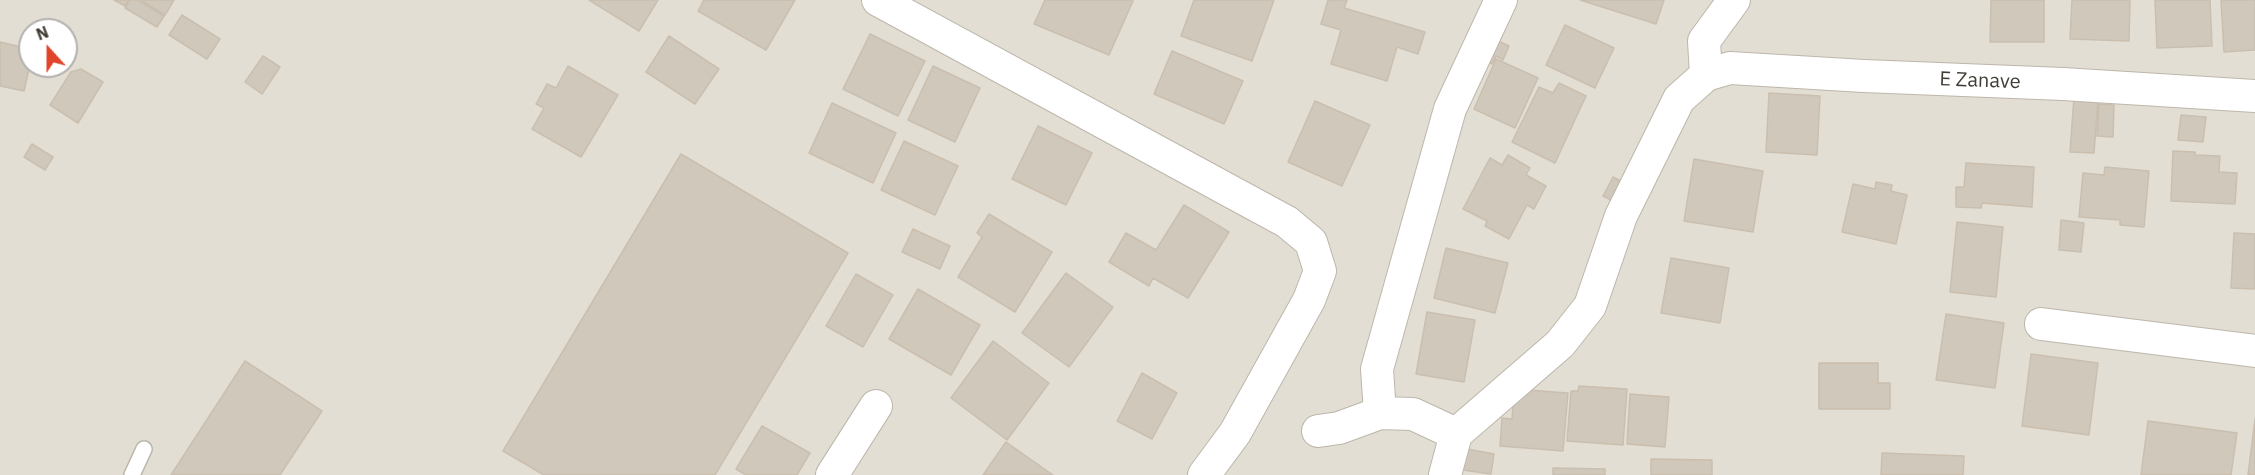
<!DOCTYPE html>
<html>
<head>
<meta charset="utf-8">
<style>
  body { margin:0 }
  #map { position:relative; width:2255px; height:475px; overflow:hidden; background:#f0ece4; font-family:"IBM Plex Sans",sans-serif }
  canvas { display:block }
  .north { position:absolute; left:18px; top:18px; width:60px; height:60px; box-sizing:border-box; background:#fff; border:2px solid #b3b1ae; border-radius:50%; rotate:339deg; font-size:16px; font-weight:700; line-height:24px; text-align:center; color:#413c35 }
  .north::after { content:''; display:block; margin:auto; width:21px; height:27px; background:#e0452b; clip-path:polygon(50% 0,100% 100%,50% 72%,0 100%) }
</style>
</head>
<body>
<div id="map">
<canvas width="2255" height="475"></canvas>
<div class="north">N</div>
</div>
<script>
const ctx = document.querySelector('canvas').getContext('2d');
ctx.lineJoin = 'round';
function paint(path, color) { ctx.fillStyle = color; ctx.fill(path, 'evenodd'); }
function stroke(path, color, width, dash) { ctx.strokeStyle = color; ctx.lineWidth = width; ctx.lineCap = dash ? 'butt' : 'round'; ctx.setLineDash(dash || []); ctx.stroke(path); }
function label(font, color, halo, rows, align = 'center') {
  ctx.font = font + ' "IBM Plex Sans",sans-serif'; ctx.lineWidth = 5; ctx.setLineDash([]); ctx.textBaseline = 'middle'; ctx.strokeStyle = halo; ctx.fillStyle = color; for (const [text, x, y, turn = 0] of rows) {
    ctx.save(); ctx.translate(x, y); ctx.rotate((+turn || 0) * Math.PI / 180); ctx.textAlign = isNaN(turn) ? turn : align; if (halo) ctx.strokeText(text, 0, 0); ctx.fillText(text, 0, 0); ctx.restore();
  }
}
paint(new Path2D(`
  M0,0h2255v475h-2255zM30,30h36v36h-36z`), '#e3ded3');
const building = new Path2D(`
  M114,0h15l-4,6z
  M130,0h8l26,16 -7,11 -32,-19z
  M141,0h33l-9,15z
  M589,0h69l-19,31z
  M704,0h91l-29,50 -68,-39z
  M1045,0h85l3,1 -24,54 -75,-31z
  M1194,0h80l-22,61 -71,-25z
  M1328,0h19l-3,8 81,24 -7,22 -21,-7 -10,34 -56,-17 10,-34 -20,-6z
  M1580,0h84l-8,24z
  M1991,0h53v42h-54z
  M2072,0h58l-1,41 -59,-2z
  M2155,0h55l2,46 -55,2z
  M2221,0h34v50l-31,2z
  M182,15l38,24 -13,20 -38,-24z
  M1565,25l49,23 -19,40 -49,-23z
  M870,34l55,27 -27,55 -55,-27z
  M669,36l50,33 -24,35 -49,-32z
  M1487,36l22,10 -6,14 -7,-4 -4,8 -14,-7z
  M0,42l30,7v16l-6,26 -24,-5z
  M1172,51l71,30 -19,43 -70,-30z
  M263,56l17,11 -18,27 -17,-12z
  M1496,59l42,19 -23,50 -41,-19z
  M568,66l50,29 -37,62 -49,-28 12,-21 -8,-4 11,-20 9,4z
  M933,66l47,22 -25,54 -47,-22z
  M81,69l22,13 -25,41 -28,-18 21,-33z
  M1559,83l27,13 -31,67 -43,-21 27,-55 14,6z
  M1769,93l51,3 -3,59 -51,-3z
  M2074,97l24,2 -4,54 -24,-1z
  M1315,101l55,24 -28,61 -54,-24z
  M832,103l64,30 -23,50 -64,-30z
  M2099,104l15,1 -1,32 -16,-1z
  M2181,115l25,2 -3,25 -25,-2z
  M1038,126l54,27 -26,52 -54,-26z
  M904,141l54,25 -23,49 -54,-25z
  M32,144l21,13 -8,13 -21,-13z
  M2173,151l22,1v3l25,1 -1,16 18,1 -2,31 -64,-3z
  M681,154l167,99 -133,222h-171l-41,-24z
  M1508,155l22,13 -4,7 20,11 -12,23 -7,-4 -18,34 -24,-13 2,-5 -24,-12 27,-51 12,7z
  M1694,159l69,12 -10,61 -69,-11z
  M1966,163l68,4 -2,40 -50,-4 -1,5 -25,-1v-20h8z
  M2105,167l44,4 -5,56 -24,-2v-5l-41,-3 4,-44 21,2z
  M1613,177l15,8 -9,19 -16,-8z
  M1876,182l16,3 -1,6 16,4 -11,49 -54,-12 11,-48 22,5z
  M1184,205l45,27 -41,66 -35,-20 -4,8 -40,-24 17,-29 30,17z
  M989,214l63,38 -37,60 -57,-35 24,-40 -5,-4z
  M2061,220l23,3 -3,29 -22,-2z
  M1957,222l46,5 -7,70 -46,-5z
  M913,229l37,17 -10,23 -38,-17z
  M2234,233l21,1v55l-24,-1z
  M1446,248l62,15 -13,50 -61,-15z
  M1671,258l58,10 -9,55 -59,-10z
  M1066,273l47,34 -44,60 -47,-34z
  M856,274l37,21 -30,52 -37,-21z
  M918,289l62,36 -29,50 -62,-36z
  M1427,312l48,8 -11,62 -48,-8z
  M1946,314l58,9 -9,65 -59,-8z
  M993,341l56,42 -42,57 -56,-42z
  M2031,354l67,9 -9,72 -67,-9z
  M245,361l77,50 -42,64h-109z
  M1819,363h59v20h12v26h-71z
  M1142,373l35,20 -25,46 -35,-18z
  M1579,386l48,3 -4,56 -56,-4 4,-50h7z
  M1514,389l54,4 -5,58 -63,-5 2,-28 10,1z
  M1630,394l39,3 -4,50 -38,-3z
  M2255,419v56h-7z
  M2148,421l89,12 -6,42h-90z
  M762,426l48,27 -13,22h-51l-10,-6z
  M1006,442l47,33h-70z
  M1467,449l27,5 -3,20 -28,-4z
  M1882,453l82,3 -1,19h-82z
  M1651,459l61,1v15h-61z
  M1553,468l52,1v6h-52z`);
paint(building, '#d0c8bb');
stroke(building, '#cabfaf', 1.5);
const service = new Path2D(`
  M132,475l12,-26`);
const minor = new Path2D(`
  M878,0l409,222 24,20 9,29 -11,29 -74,133 -31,42
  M1706,75l-2,-34 30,-41
  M2041,324l214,27
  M1380,413l-3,-44 73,-260 51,-109
  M1318,431l21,-3 41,-15 33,1 43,20
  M832,475l44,-69
  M1445,475l11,-41 104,-90 30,-38 31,-90 58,-117 27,-24 24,-7 134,8 199,8 192,12`);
stroke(service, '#bdb6ab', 18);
stroke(minor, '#bdb6ab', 34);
stroke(service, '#fff', 15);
stroke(minor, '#fff', 32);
label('20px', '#413c35', '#fff', [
  ["E Zanave",1980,81,2]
]);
</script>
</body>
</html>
